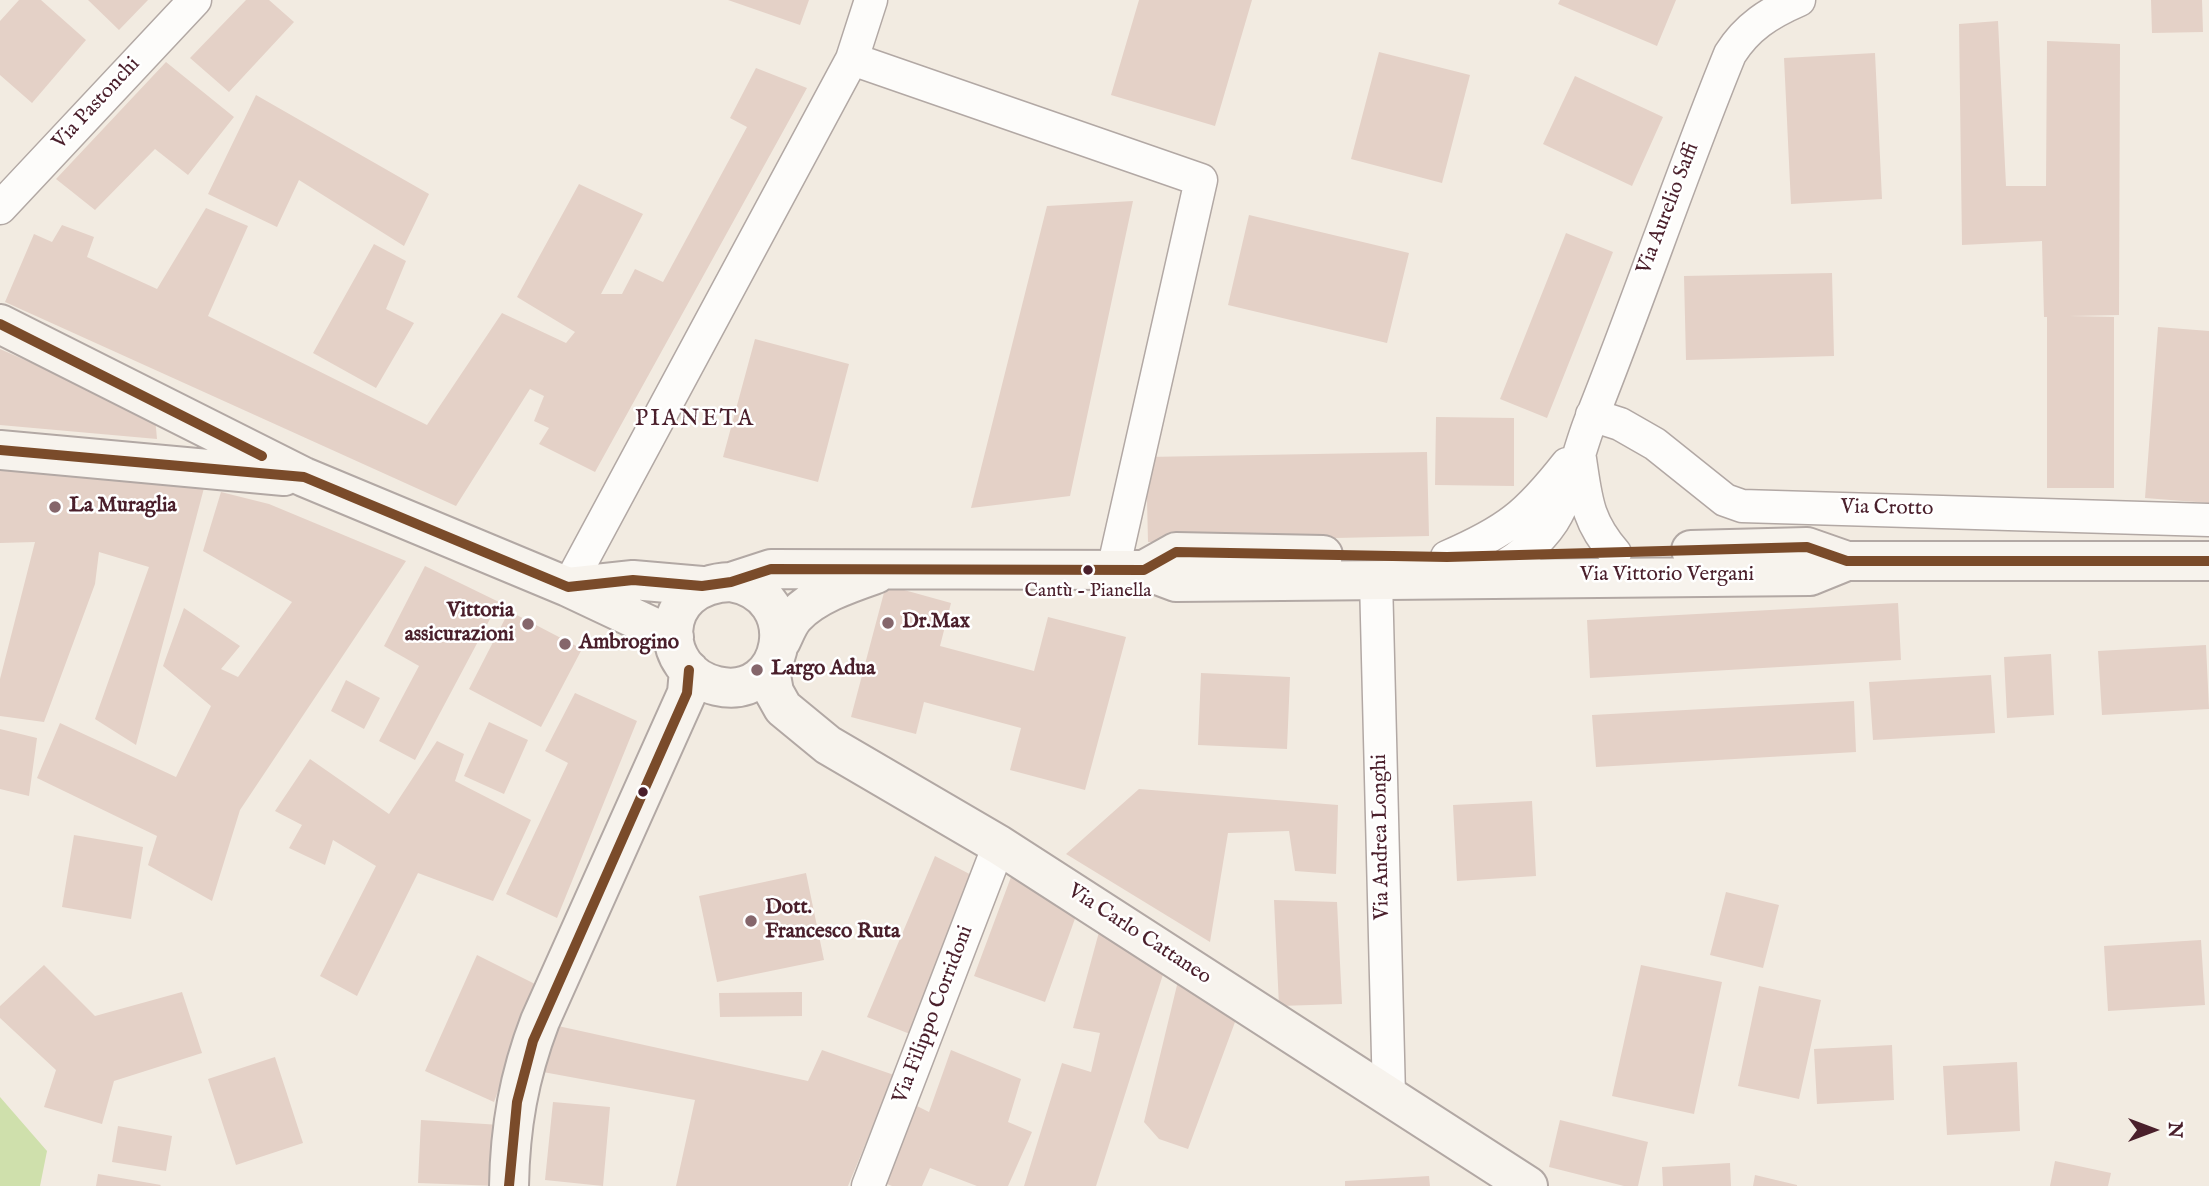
<!DOCTYPE html>
<html>
<head>
<meta charset="utf-8">
<style>
  body { margin:0 }
  #map { position:relative; width:2209px; height:1186px; overflow:hidden; background:#f2ebe1; font-family:"IM FELL English",serif }
  canvas { display:block }
  .north { position:absolute; left:2118px; top:1095px; width:70px; height:70px; -webkit-text-stroke:5px #fff; paint-order:stroke; rotate:90deg; font-size:19px; font-weight:700; line-height:28px; text-align:center; color:#4a1f2b }
  .north::after { content:''; display:block; margin:auto; width:24px; height:32px; background:#4a1f2b; clip-path:polygon(50% 0,100% 100%,50% 72%,0 100%) }
</style>
</head>
<body>
<div id="map">
<canvas width="2209" height="1186"></canvas>
<div class="north">N</div>
</div>
<script>
const ctx = document.querySelector('canvas').getContext('2d');
ctx.lineJoin = 'round';
function paint(path, color) { ctx.fillStyle = color; ctx.fill(path, 'evenodd'); }
function stroke(path, color, width, dash) { ctx.strokeStyle = color; ctx.lineWidth = width; ctx.lineCap = dash ? 'butt' : 'round'; ctx.setLineDash(dash || []); ctx.stroke(path); }
function label(font, color, halo, rows, align = 'center') {
  ctx.font = font + ' "IM FELL English",serif'; ctx.lineWidth = 5; ctx.setLineDash([]); ctx.textBaseline = 'middle'; ctx.strokeStyle = halo; ctx.fillStyle = color; for (const [text, x, y, turn = 0] of rows) {
    ctx.save(); ctx.translate(x, y); ctx.rotate((+turn || 0) * Math.PI / 180); ctx.textAlign = isNaN(turn) ? turn : align; if (halo) ctx.strokeText(text, 0, 0); ctx.fillText(text, 0, 0); ctx.restore();
  }
}
paint(new Path2D(`
  M0,1097l47,54 -7,35h-40z`), '#cfe0ac');
paint(new Path2D(`
  M19,0h22l45,40 -54,63 -32,-28v-54z
  M88,0h60l-29,30z
  M246,0h23l25,22 -65,70 -39,-34z
  M728,0h81l-9,25z
  M1139,0h113l-37,126 -104,-31z
  M1560,0h116l-19,46 -99,-42z
  M2151,0h51l1,32 -51,1z
  M1998,21l8,165h40l1,-145 73,3 -1,271 -50,1 45,1v171h-67v-171h-3l-2,-76 -80,4 -3,-221z
  M1379,52l91,23 -28,108 -91,-24z
  M1875,53l7,146 -91,5 -7,-146z
  M166,62l68,55 -46,58 -33,-26 -60,61 -39,-31z
  M756,68l51,20 -212,384 -56,-28 10,-16 -15,-7 10,-25 -14,-7 -74,117 -451,-204 29,-68 18,8 10,-17 32,12 -7,20 70,32 49,-81 42,18 -40,90 219,109 75,-112 64,30 9,-11 -58,-35 62,-113 64,30 -42,80h21l13,-25 28,13 84,-155 -17,-9z
  M1575,76l88,41 -31,69 -89,-42z
  M256,95l173,99 -25,52 -105,-66 -22,47 -69,-33z
  M1133,201l-63,295 -99,12 76,-302z
  M1249,215l160,38 -22,90 -159,-38z
  M1566,233l47,19 -66,166 -47,-19z
  M374,244l32,17 -20,48 28,14 -38,65 -63,-35z
  M1832,273l2,83 -148,4 -2,-84z
  M2158,327l51,4v172l-64,-5z
  M755,339l94,25 -31,118 -95,-25z
  M0,349l155,68 2,22 -157,-14z
  M1436,417l78,1v68l-79,-1z
  M1427,452l2,84 -281,6 -2,-85z
  M0,464l204,24 -68,257 -41,-26 54,-152 -50,-15 -4,32 -51,138 -44,-6v-37l35,-137 -35,1z
  M221,492l48,12 137,57 -166,249 -28,91 -64,-36 9,-29 -120,-58 23,-55 116,54 35,-71 -48,-40 21,-58 56,38 -19,23 17,8 54,-75 -89,-51z
  M425,566l74,36 -84,158 -36,-19 40,-75 -35,-20z
  M886,585l65,18 -11,43 94,25 14,-54 78,20 -41,153 -75,-20 11,-42 -97,-26 -8,32 -65,-17z
  M1898,603l3,57 -311,18 -3,-58z
  M509,611l73,38 -41,78 -72,-38z
  M2206,645l3,64 -107,6 -4,-64z
  M2051,654l3,61 -47,3 -3,-61z
  M1201,673l89,4 -3,72 -89,-4z
  M1991,675l4,58 -122,7 -4,-58z
  M346,680l34,18 -16,31 -33,-18z
  M575,693l62,28 -80,197 -51,-24 62,-131 -23,-12z
  M1854,701l2,51 -260,15 -4,-52z
  M489,722l39,18 -24,54 -40,-18z
  M0,729l37,9 -8,58 -29,-7z
  M437,741l27,13 -9,27 76,39 -38,81 -75,-28 -61,123 -37,-20 56,-110 -43,-26 -8,25 -36,-17 13,-23 -27,-14 35,-52 79,55z
  M1139,789l199,16 -2,69 -41,-3 -6,-40 -61,2 -18,109 -144,-88z
  M1532,801l4,75 -79,5 -4,-76z
  M74,835l69,12 -12,72 -69,-12z
  M935,856l46,24 -61,158 -53,-21z
  M806,873l18,87 -107,22 -18,-86z
  M1011,877l66,36 -32,89 -71,-26z
  M1726,892l53,13 -16,63 -53,-13z
  M1274,900l63,2 5,102 -63,2z
  M1099,932l66,36 -69,218h-72l38,-123 29,9 9,-39 -27,-5z
  M2201,940l4,65 -97,6 -4,-65z
  M477,955l60,30 -43,117 -69,-31z
  M44,965l51,51 87,-24 20,61 -88,28 -12,43 -58,-17 12,-37 -56,-52v-12z
  M1641,965l81,17 -28,132 -82,-18z
  M1178,981l60,33 -50,135 -29,-10 -15,-17z
  M1759,986l62,14 -22,99 -61,-13z
  M802,992v24l-82,1 -1,-24z
  M558,1026l250,55 14,-31 72,25 -46,111h-172l19,-86 -152,-28z
  M1892,1045l2,55 -77,4 -3,-55z
  M951,1050l70,29 -13,43 24,10 -24,54h-31l-47,-18 -8,18h-30l-10,-4 33,-77 14,7z
  M275,1057l28,86 -67,22 -28,-86z
  M2017,1062l3,69 -73,4 -4,-69z
  M553,1102l57,5 -7,79 -58,-6z
  M421,1120l80,5 -3,61 -80,-3z
  M1560,1120l88,22 -10,44h-14l-75,-19z
  M118,1126l54,10 -6,35 -54,-9z
  M2055,1161l56,12 -3,13h-58z
  M1730,1163l1,23h-68l-1,-19z
  M98,1174l63,11 -1,1h-64z
  M1755,1175l42,10v1h-44z
  M1429,1176l1,10h-85v-5z`), '#e4d1c7');
const street = new Path2D(`
  M852,59l349,121 -88,390
  M0,208l195,-208
  M1592,415l28,9 35,20 70,56 17,6 467,14
  M1580,459c6,40 7,62 35,94
  M1447,557c60,-26 80,-42 120,-93
  M1484,577c27,-13 52,-30 69,-56 19,-30 25,-71 39,-104 48,-120 89,-243 138,-363 17,-27 39,-41 69,-54
  M1376,579l13,517
  M568,587l284,-528 19,-59
  M868,1186l131,-341`);
const secondary = new Path2D(`
  M0,324l304,153 264,110 106,50
  M0,450l284,26
  M1691,550l116,-3 40,14h362
  M1144,570l32,-18 147,3
  M731,582l40,-13 373,1 32,12 634,-6 37,-15
  M731,582c76,13 55,120 -14,104 -60,-14 -61,-102 14,-104z
  M568,587l65,-7 69,6
  M781,641c4,-8 8,-19 14,-25 19,-21 55,-33 81,-42
  M770,670l4,22 9,16 45,37 171,100 529,341
  M509,1186c1,-59 10,-110 31,-165l147,-328 2,-23`);
stroke(street, '#b2a8a4', 35);
stroke(secondary, '#b2a8a4', 42);
stroke(street, '#fdfcfa', 32);
stroke(secondary, '#f7f3ed', 38);
stroke(new Path2D(`
  M0,324l262,132
  M0,450l304,27 264,110 65,-7 69,6 29,-4 40,-13 373,1 32,-18 271,5 360,-10 40,14h362
  M509,1186l8,-84 16,-61 154,-348 2,-23`), '#7a4b2a', 10);
for (const [x, y, r, color] of [
  [55,507,7,"#85666b"],
  [1088,570,6,"#4a1f2b"],
  [888,623,7,"#85666b"],
  [528,624,7,"#85666b"],
  [565,644,7,"#85666b"],
  [757,670,7,"#85666b"],
  [643,792,6,"#4a1f2b"],
  [751,921,7,"#85666b"]
]) { const dot = new Path2D(); dot.arc(x, y, r, 0, 2 * Math.PI); ctx.fillStyle = color; ctx.fill(dot); stroke(dot, '#fff', 2.5); }
label('19px', '#4a1f2b', '#fff', [
  ["Cantù - Pianella",1088,592]
]);
label('21px', '#4a1f2b', '#fff', [
  ["Via Pastonchi",97,104,-47],
  ["Via Aurelio Saffi",1669,209,-69],
  ["Via Crotto",1887,509,1],
  ["Via Vittorio Vergani",1667,576],
  ["Via Andrea Longhi",1382,837,-91],
  ["Via Carlo Cattaneo",1139,935,33],
  ["Via Filippo Corridoni",934,1015,-69]
]);
label('bold 21px', '#4a1f2b', '#fff', [
  ["La Muraglia",69,507],
  ["Vittoria",514,612,"right"],
  ["assicurazioni",514,636,"right"],
  ["Dr.Max",902,623],
  ["Ambrogino",579,644],
  ["Largo Adua",771,670],
  ["Dott.",765,909],
  ["Francesco Ruta",765,933]
], 'left');
ctx.letterSpacing = '2px';
label('23px', '#4a1f2b', '#fff', [
  ["PIANETA",695,420]
]);
ctx.letterSpacing = '0px';
</script>
</body>
</html>
